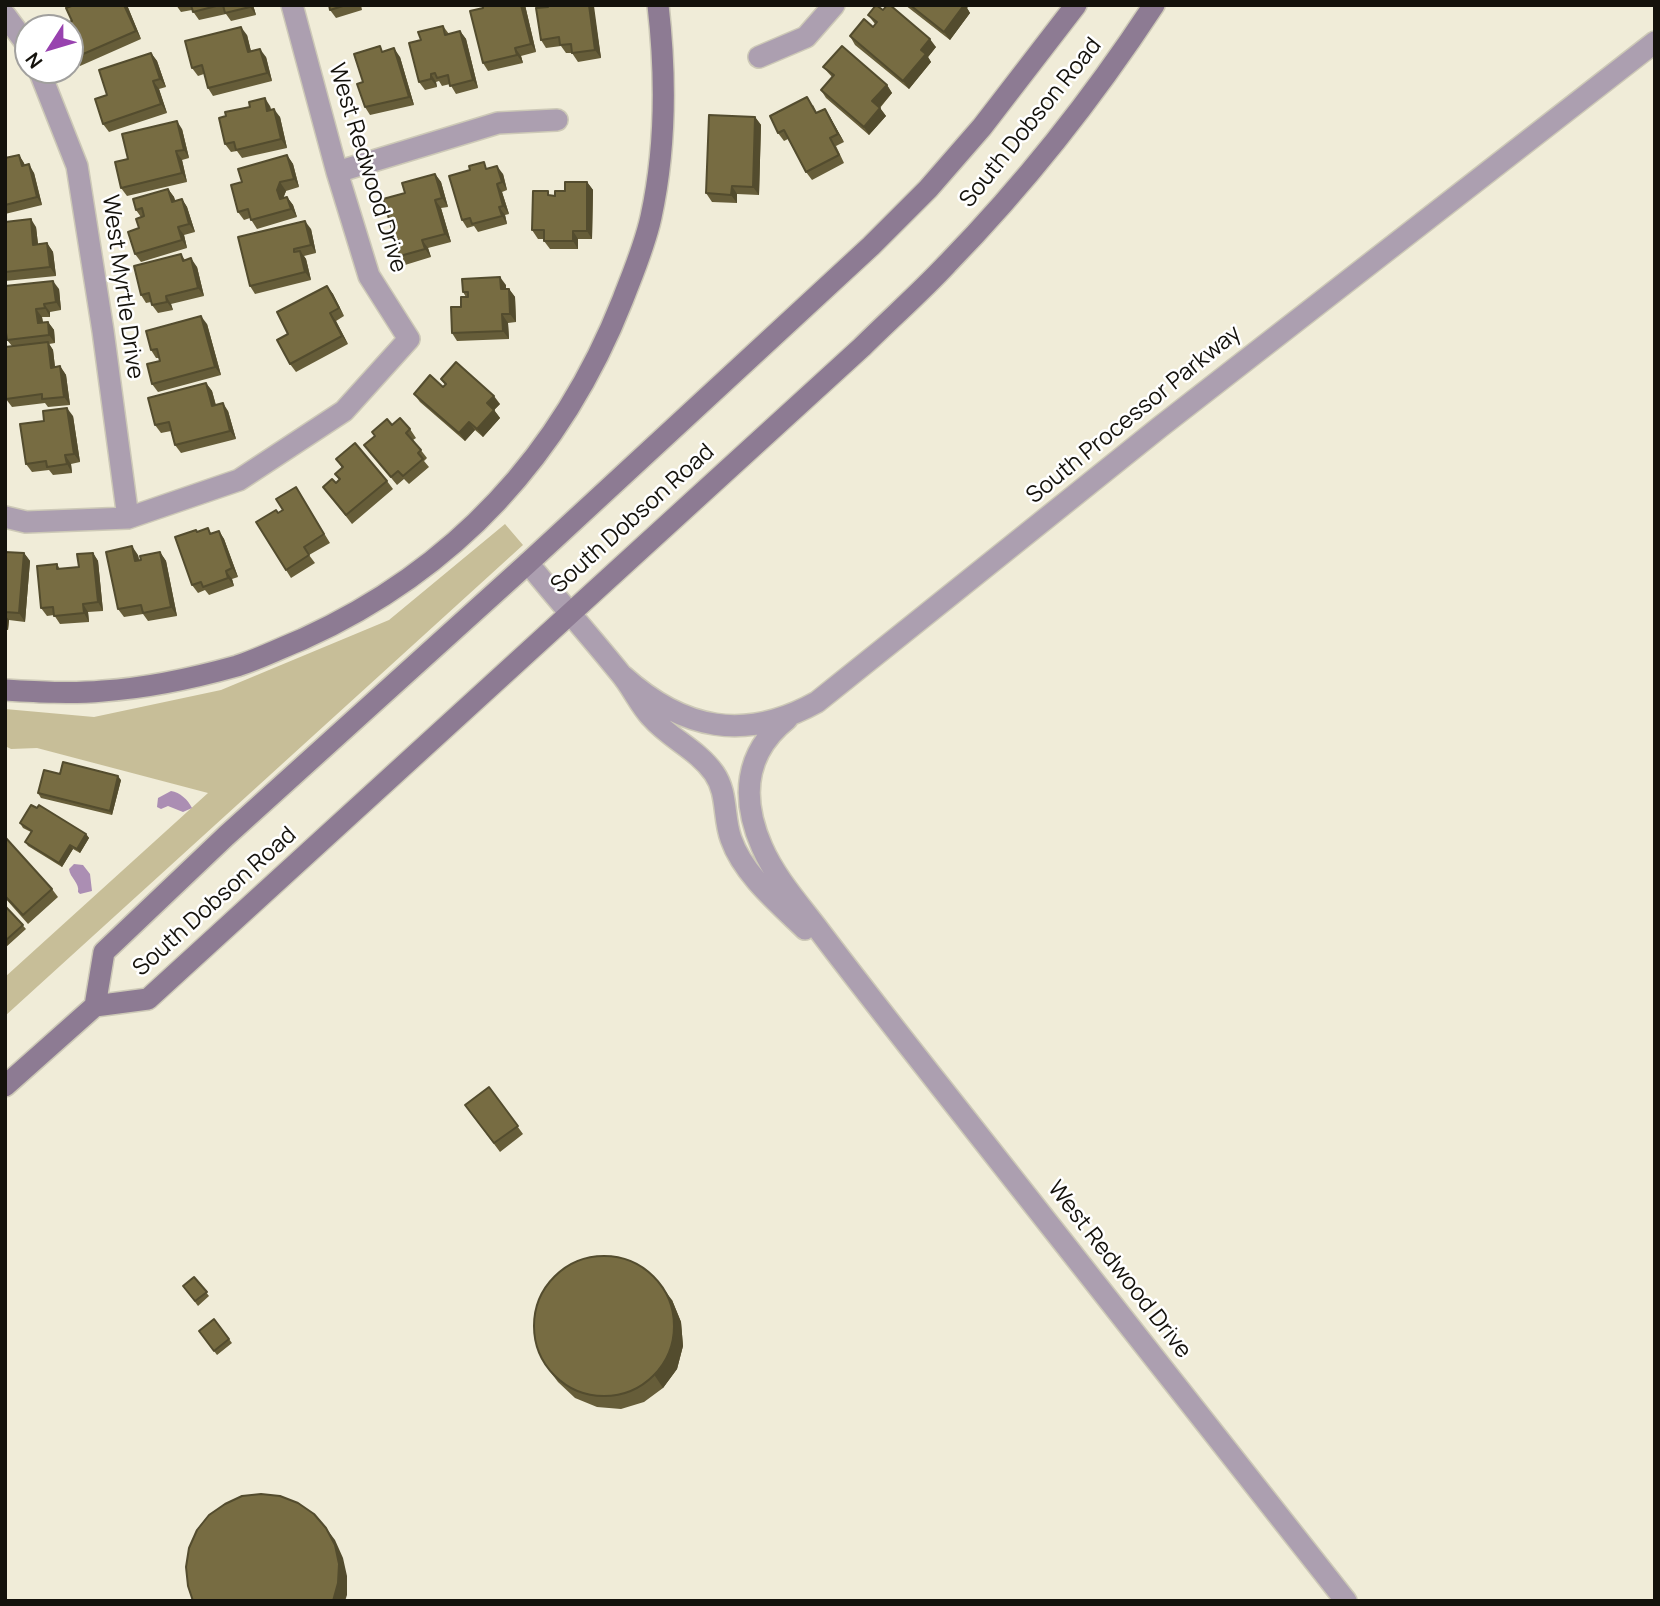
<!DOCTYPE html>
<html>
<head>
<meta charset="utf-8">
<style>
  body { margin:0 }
  #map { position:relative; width:1660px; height:1606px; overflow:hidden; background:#f0ecd8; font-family:Manrope,sans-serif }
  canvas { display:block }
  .frame { position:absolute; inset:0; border:7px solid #14120c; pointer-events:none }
  .north { position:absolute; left:14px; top:14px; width:70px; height:70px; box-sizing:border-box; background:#fff; border:2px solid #a1a09e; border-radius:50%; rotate:233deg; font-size:19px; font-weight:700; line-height:28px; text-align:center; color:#14120c }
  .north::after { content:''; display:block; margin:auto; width:24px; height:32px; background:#9842af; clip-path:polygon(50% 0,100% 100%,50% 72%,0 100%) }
</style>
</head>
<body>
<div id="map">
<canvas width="1660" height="1606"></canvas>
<div class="frame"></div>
<div class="north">N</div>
</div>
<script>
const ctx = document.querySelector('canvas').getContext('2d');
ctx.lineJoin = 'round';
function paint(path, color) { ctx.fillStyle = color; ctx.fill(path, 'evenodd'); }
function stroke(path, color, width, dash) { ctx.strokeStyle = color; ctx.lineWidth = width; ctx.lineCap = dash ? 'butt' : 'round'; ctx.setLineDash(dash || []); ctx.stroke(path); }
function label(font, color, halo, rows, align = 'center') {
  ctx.font = font + ' Manrope,sans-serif'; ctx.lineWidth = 5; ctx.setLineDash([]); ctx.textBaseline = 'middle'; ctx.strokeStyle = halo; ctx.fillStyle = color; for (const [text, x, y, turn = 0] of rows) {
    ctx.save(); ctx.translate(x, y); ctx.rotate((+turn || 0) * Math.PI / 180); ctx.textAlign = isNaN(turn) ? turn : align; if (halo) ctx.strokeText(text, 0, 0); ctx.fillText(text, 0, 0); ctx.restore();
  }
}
paint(new Path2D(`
  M505,524l18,21 -518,471v-39l203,-184 -171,-45 -26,1 -6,-3v-37l89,8 127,-27 168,-70z`), '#c7be98');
paint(new Path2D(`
  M171,791c9,1 17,9 21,17l-9,4 -15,-6 -7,3 -4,-2 1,-9z
  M74,864l9,1 7,9 2,17 -12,3 -2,-2c2,-9 -8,-14 -9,-23z`), '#ab8eb3');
const street = new Path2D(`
  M5,15l23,31
  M759,57l47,-20 28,-32
  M39,70l38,96 26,165 25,187
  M337,172l161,-49 59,-3
  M5,517l21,5 102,-4 111,-38 105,-69 65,-72 -40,-63 -32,-104 -45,-167
  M528,563c30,37 62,73 92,110 12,14 19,31 31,44 19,22 46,32 63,56 14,20 9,44 17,66 12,35 48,65 74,90
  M623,676c60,54 122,66 194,26l343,-275 495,-385
  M787,719c-43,34 -46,80 -25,128 13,30 37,57 56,82 40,53 81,105 122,157 135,172 271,343 406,515`);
const secondary = new Path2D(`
  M5,690c33,2 66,4 98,1 45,-3 91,-13 134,-25 22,-7 44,-18 66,-27 152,-69 259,-185 320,-340 10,-26 22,-54 28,-82 15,-69 15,-142 7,-212
  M95,1006l9,-54 122,-116 302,-273 343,-317 57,-57 54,-62 94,-122
  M5,1086l90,-80 53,-7 714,-652c28,-28 58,-54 85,-83 77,-79 146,-166 207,-259`);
stroke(street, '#cdc9b7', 24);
stroke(secondary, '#cdc9b7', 24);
stroke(street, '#ac9fb0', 21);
stroke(secondary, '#8d7b93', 21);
paint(new Path2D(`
  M74,5h53l14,34 -61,27 -6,-8 -2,-37z
  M176,5h77l3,10 -25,6 -5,-7 -27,6 -7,-10 -11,2z
  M329,5h32l1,5 -26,8 -6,-8z
  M525,5l11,47 -15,4 2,7 -35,8 -5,-8z
  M547,5h46l8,53 -23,4 -6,-9h-6l-5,-7 -15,2 -5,-8z
  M905,5h64l-2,3 3,5 -20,27z
  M868,15l68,32 -8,10 3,5 -22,27 -54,-44 -5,-9 23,-9 2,-3z
  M443,26l6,8 11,-3 6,8 12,49 -22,6 -6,-10 -8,2 -3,-5 -3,1 1,5 -12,3 -6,-8 2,-42z
  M247,35l4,16 15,6 6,24 -59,15 -5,-8 -4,-14 -6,2 -6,-8z
  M384,52l16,5 14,48 -44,10 -5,-8 -2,-25z
  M151,53l6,8 9,26 -7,2 8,24 -58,19 -6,-8 4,-29z
  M823,67l64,18 5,8 -12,15 6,8 -17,19 -43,-37 -5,-8 11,-13z
  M813,105l4,8 13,4 14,25 -8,4 8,17 -32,17 -6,-8 -18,-33 -4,2 -6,-8z
  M270,106l1,4 9,7 7,31 -45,10 -5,-7 -6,1 -6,-8z
  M755,117l6,8 -2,70 -22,-1v9l-25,-1 -6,-9z
  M182,129l7,29 -7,2 5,22 -60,14 -6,-8 7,-29z
  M19,155l6,10 9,8 8,32 -37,9v-56z
  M287,155l6,9 6,23 -13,4 -3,7 4,-1 6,8 4,12 -40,12 -7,-11 -6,2 -6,-8 4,-30z
  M488,168l15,6 4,16 -5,2 7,22 -4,1 2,9 -29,8 -4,-6 -7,2 -5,-8z
  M435,174l6,8 7,25 -7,1 10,34 -23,6 3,9 -26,8 -5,-9 5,-63z
  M587,182l6,8 -1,49h-14v10h-28l-6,-8v-2h-6l-6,-9 18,-35 5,1z
  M168,189l6,8 1,4 7,-2 5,8 8,25 -11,3 3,13 -46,14 -6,-8 6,-37 -5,-7z
  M5,222l31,5 2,17 9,-1 6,9 3,24 -51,5z
  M311,229l5,24 -12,3 2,3 5,21 -56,14 -5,-8z
  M181,254l4,6 12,7 7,29 -33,8 2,6 -15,3 -6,-8 -1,-3 -5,1 -5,-8z
  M506,285v4h3l6,8 1,25 -8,1 1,16 -52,2 -5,-8 14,-36 -3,-5z
  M5,286l54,3 2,21 -11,2v5h-8l1,5h5l6,8 1,13 -6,1 4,6 2,17 5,-1 6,9 4,30 -22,2 -3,-4 -33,4 -6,-8 6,-53 -5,-6v-5h-2z
  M327,286l6,8 11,22 -8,5 12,23 -52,28 -6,-8 -2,-30z
  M207,324l14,51 -63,17 -6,-8 8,-23 -1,-3h-3l-5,-8z
  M441,379l59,25 -6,6 6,8 -17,19 -8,-7 -10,11 -45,-39 -6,-8 29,-7 2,-2z
  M206,383l6,8 4,14 12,6 8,28 -55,14 -6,-8 -4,-14 -10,2 -6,-8z
  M73,416l7,46 -9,2 1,9 -19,2 -4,-5 -17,2 -6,-8z
  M392,425l18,4 6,9 -3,2 14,18 -3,3 5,6 -20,17 -5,-5 -7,6 -33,-40z
  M336,459l51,22 6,8 -41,35 -29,-37 13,-4 3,-3 -4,-6 7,-6z
  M301,495l29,48 -21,12 6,8 -24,15 -5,-8 -8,-57z
  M208,528l3,5 8,-2 5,8 14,38 -6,2 2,7 -25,9 -4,-5 -7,3 -6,-8 5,-53z
  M5,552l19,1 6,8 -5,61 -16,-2 -1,10h-3z
  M160,552l6,9 11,55 -29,5 -5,-7 -19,3 -6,-8 20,-54 1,5z
  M93,553l5,8 5,50 -15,1 1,10 -29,2 -6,-9 -7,1 -6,-8 16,-44 3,5 19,-2z
  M121,780l-9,35 -71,-17 -3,-5z
  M20,823l66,11 3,4 -9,15 -7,-4 -11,18 -34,-21 -3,-4 6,-10 -8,-4z
  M5,837l47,52 6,8 -30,27 -23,-26z
  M5,906l21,23 -21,19z
  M489,1087l34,47 -23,18 -35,-47z
  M194,1277l15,19 -11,10 -15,-20z
  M672,1300l9,22 2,24 -6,23 -14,19 -19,14 -23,7 -24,-2 -22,-9 -17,-16 -9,-12z
  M214,1319l18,24 -15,12 -18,-24z`), '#665d39');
paint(new Path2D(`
  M124,5h3l14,34 -5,-8z
  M250,5h3l3,10 -6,-8z
  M521,5h4l11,47 -5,-8z
  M589,5h4l1,1 7,52 -6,-8z
  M963,5h6l-2,3 3,5 -20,27 -6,-8z
  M241,27l6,8 6,25 -5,-8z
  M460,31l6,8 12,49 -5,-8z
  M930,39l6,8 -8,10 3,5 -22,27 -6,-8 18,-31z
  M394,48l6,9 14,48 -5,-8z
  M515,48l6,8 2,7 -6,-8z
  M260,49l6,8 6,24 -5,-8z
  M151,53l6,8 9,26 -6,-8z
  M431,74l5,8 1,5 -6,-8z
  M153,81l6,8 8,24 -6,-9z
  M887,85l5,8 -14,16 -6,-8z
  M265,98l5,8 3,13 -6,-8z
  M880,108l6,8 -17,19 -5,-8z
  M274,109l6,8 7,31 -6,-9z
  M825,109l5,8 14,25 -6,-8z
  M755,117l6,8 -2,70 -6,-8z
  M177,121l5,8 7,29 -5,-8z
  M176,151l6,9 5,22 -5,-9z
  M19,155l5,8 3,11 -5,-8z
  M287,155l6,9 6,23 -5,-8z
  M29,164l5,9 8,32 -5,-8z
  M497,166l6,8 4,16 -5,-8z
  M435,174l6,8 7,25 -6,-9z
  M280,182l6,9 -3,8h-3l-3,-9z
  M587,182l6,8 -1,49 -5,-8z
  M497,184l5,8 7,22 -6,-8z
  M732,186l5,8v9l-6,-8z
  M168,189l6,8 4,13 -6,-8z
  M287,197l6,8 4,12 -6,-8z
  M182,199l5,8 8,25 -6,-8z
  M435,200l6,8 10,34 -6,-8z
  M499,207l6,8 2,9 -5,-8z
  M31,219l5,8 3,26 -6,-8z
  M305,221l6,8 5,24 -5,-8z
  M178,227l6,8 3,13 -5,-8z
  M573,231l5,8v10l-5,-8z
  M422,240l6,8 3,9 -6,-8z
  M47,243l6,9 3,24 -6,-9z
  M300,251l6,8 5,21 -6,-8z
  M191,258l6,9 7,29 -6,-8z
  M500,277l6,8v12l-5,-8z
  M53,281l6,8 2,21 -5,-8z
  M327,286l6,8 11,22 -5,-8z
  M509,289l6,8 1,25 -6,-8z
  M166,296l5,8 2,6 -6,-8z
  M44,304l6,8v5l-5,-9z
  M36,309l6,8 2,14 -6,-8z
  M330,313l6,8 12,23 -6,-8z
  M502,314l6,9 1,16 -6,-8z
  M201,316l6,8 14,51 -6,-8z
  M48,322l6,8 1,13 -6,-8z
  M48,342l5,8 3,26 -5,-8z
  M60,366l6,9 4,30 -6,-8z
  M206,383l6,8 6,23 -6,-8z
  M494,396l6,8 -6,6 6,8 -17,19 -6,-8 10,-26z
  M223,403l5,8 8,28 -6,-8z
  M67,408l6,8 7,46 -6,-8z
  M469,422l6,8 -10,11 -6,-8z
  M65,455l6,9 1,9 -5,-9z
  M219,531l5,8 14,38 -6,-9z
  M132,546l6,9 3,14 -6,-8z
  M160,552l6,9 11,55 -6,-9z
  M24,553l6,8 -5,61 -6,-9z
  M93,553l5,8 5,50 -5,-9z
  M226,571l6,8 2,7 -6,-8z
  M83,604l5,8 1,10 -5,-9z
  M5,615l4,5 -1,10 -3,-4z
  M118,776l3,4 -9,35 -2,-4z
  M86,834l3,4 -9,15 -3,-4z
  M70,845l3,4 -11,18 -3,-4z
  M663,1288l9,12 9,22 2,24 -6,23 -14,19 -8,-12z
  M326,1528l9,12 8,18 4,18v19l-2,6h-12z`), '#534c2e');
const building = new Path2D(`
  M74,5h50l12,26 -62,27 -4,-11v-19h-2l-2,-5 6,-2 -6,-13z
  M191,5h29l-27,7z
  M223,5h27v2l-25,6z
  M329,5h17l-16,5z
  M483,5h38l10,39 -16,4 2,7 -34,8 -13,-52 13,-3z
  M547,5h42l6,45 -23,3 -1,-9 -11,1 -1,-8 -18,3 -5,-32 12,-1z
  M876,5l7,5 4,-5h3l40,34 -9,11 5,4 -23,27 -53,-45 14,-17 9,8 4,-5 -9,-7z
  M910,5h54l-20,27z
  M443,26l2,9 15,-4 13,49 -23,6 -2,-11 -11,3 -2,-5 -4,1v5l-12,3 -10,-39 12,-3 -3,-8z
  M241,27l7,25 12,-3 7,24 -59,15 -6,-23 -10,3 -7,-27z
  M380,46l2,6 12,-4 15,49 -44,10 -8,-23 6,-2 -9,-28z
  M842,46l45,39 -15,16 8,7 -16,19 -43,-37 13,-15 -11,-8z
  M151,53l9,26 -7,2 8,23 -58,20 -8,-25 12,-4 -8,-25z
  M807,97l9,16 9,-4 13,25 -8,4 9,17 -33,17 -22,-42 -6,3 -8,-17z
  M265,98l2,13 7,-2 7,30 -45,11 -2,-8 -9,2 -6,-26 7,-2 -1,-4 25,-5 -1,-5z
  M709,115l46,2 -2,70 -21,-1 -1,9 -25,-2z
  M177,121l7,29 -8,1 6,22 -61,15 -6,-26 13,-3 -6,-25z
  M19,155l3,11 7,-2 8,33 -32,8v-47z
  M287,155l7,24 -14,3 -3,8 3,9 7,-2 4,12 -40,11 -3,-11 -10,3 -7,-27 11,-3 -4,-13z
  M484,162l2,7 11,-3 5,16 -5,2 6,22 -4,1 3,9 -30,8 -2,-6 -8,2 -13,-44 21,-6 -1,-4z
  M435,174l7,24 -7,2 10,34 -23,6 3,9 -25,7 -17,-57 22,-6 -3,-10z
  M565,182h22v49h-14v10h-29v-11h-12l1,-39h15v4l7,1v-5h10z
  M168,189l4,13 10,-3 7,25 -11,3 4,13 -47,14 -7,-22 11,-4 -3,-9 8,-3 -2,-8 -6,2 -3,-11z
  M31,219l2,26 14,-2 3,24 -45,5v-50z
  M305,221l6,24 -17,4v3l6,-1 5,21 -55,14 -12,-49z
  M181,254l2,7 8,-3 7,30 -32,8 1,6 -15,3 -3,-12 -8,2 -7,-29z
  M500,277l1,12h8l1,25h-8l1,17 -51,2 -1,-26h10v-10h7v-5h-5l-1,-13z
  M53,281l3,21 -12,2 1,4 -9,1 2,14 10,-1 1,13 -42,5 -2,-14v-40z
  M327,286l12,22 -9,5 12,23 -52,28 -13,-24 11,-6 -11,-22z
  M201,316l14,51 -63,17 -5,-20 13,-3 -3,-12 -6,1 -5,-19z
  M48,342l3,26 9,-2 4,31 -22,2v-5l-36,5 -1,-52z
  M456,362l38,34 -7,7 7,7 -17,19 -8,-7 -10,11 -45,-39 16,-19 13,12 3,-3 -5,-5z
  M206,383l6,23 11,-3 7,28 -55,14 -6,-23 -14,3 -7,-27z
  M67,408l7,46 -9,1 2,9 -20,3 -1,-6 -20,3 -6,-40 24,-3 -1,-10z
  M400,418l10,11 -4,4 15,17 -3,3 5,6 -20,17 -5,-5 -7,6 -27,-32 11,-9 -3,-4 15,-13 5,6z
  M355,443l32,38 -41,34 -23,-28 9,-8 4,4 4,-4 -5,-5 8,-7 -7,-8z
  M296,487l28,47 -20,13 5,8 -23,15 -30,-48 20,-12 2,3 5,-3 -7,-11z
  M208,528l2,6 9,-3 13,37 -6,3 2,7 -25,9 -2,-5 -9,3 -17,-48 21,-7 1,2z
  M132,546l3,15 6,-1 -1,-4 20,-4 11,55 -28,6 -2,-8 -23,4 -12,-57z
  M5,552l19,1 -5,60 -14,-1z
  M93,553l5,49 -15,2 1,9 -30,3 -1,-9 -12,1 -4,-42 20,-2v5l22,-2 -2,-13z
  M63,762l55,14 -8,35 -72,-18 6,-23 16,4z
  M31,805l6,3 2,-3 47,29 -9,15 -7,-4 -11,18 -34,-21 7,-11 -12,-8z
  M5,837l47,52 -29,26 -18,-19z
  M5,906l18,19 -18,16z
  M489,1087l29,39 -24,17 -29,-38z
  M534 1326a70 70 0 1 1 140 0a70 70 0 1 1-140 0Z
  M194,1277l13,15 -12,9 -12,-15z
  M214,1319l15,20 -15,12 -15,-20z
  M261,1494l19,2 18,7 16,11 12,14 9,17 4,19 -1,19 -5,18h-140l-5,-15 -2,-19 3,-19 8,-18 12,-15 16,-11 17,-8z`);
paint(building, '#776c42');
stroke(building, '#534c2e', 2);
label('23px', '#14120c', '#fff', [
  ["South Dobson Road",1031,123,-51],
  ["West Redwood Drive",367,168,73],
  ["West Myrtle Drive",122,287,82],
  ["South Processor Parkway",1134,415,-39],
  ["South Dobson Road",633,519,-42],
  ["South Dobson Road",215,902,-42],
  ["West Redwood Drive",1119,1270,52]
]);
</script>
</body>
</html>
